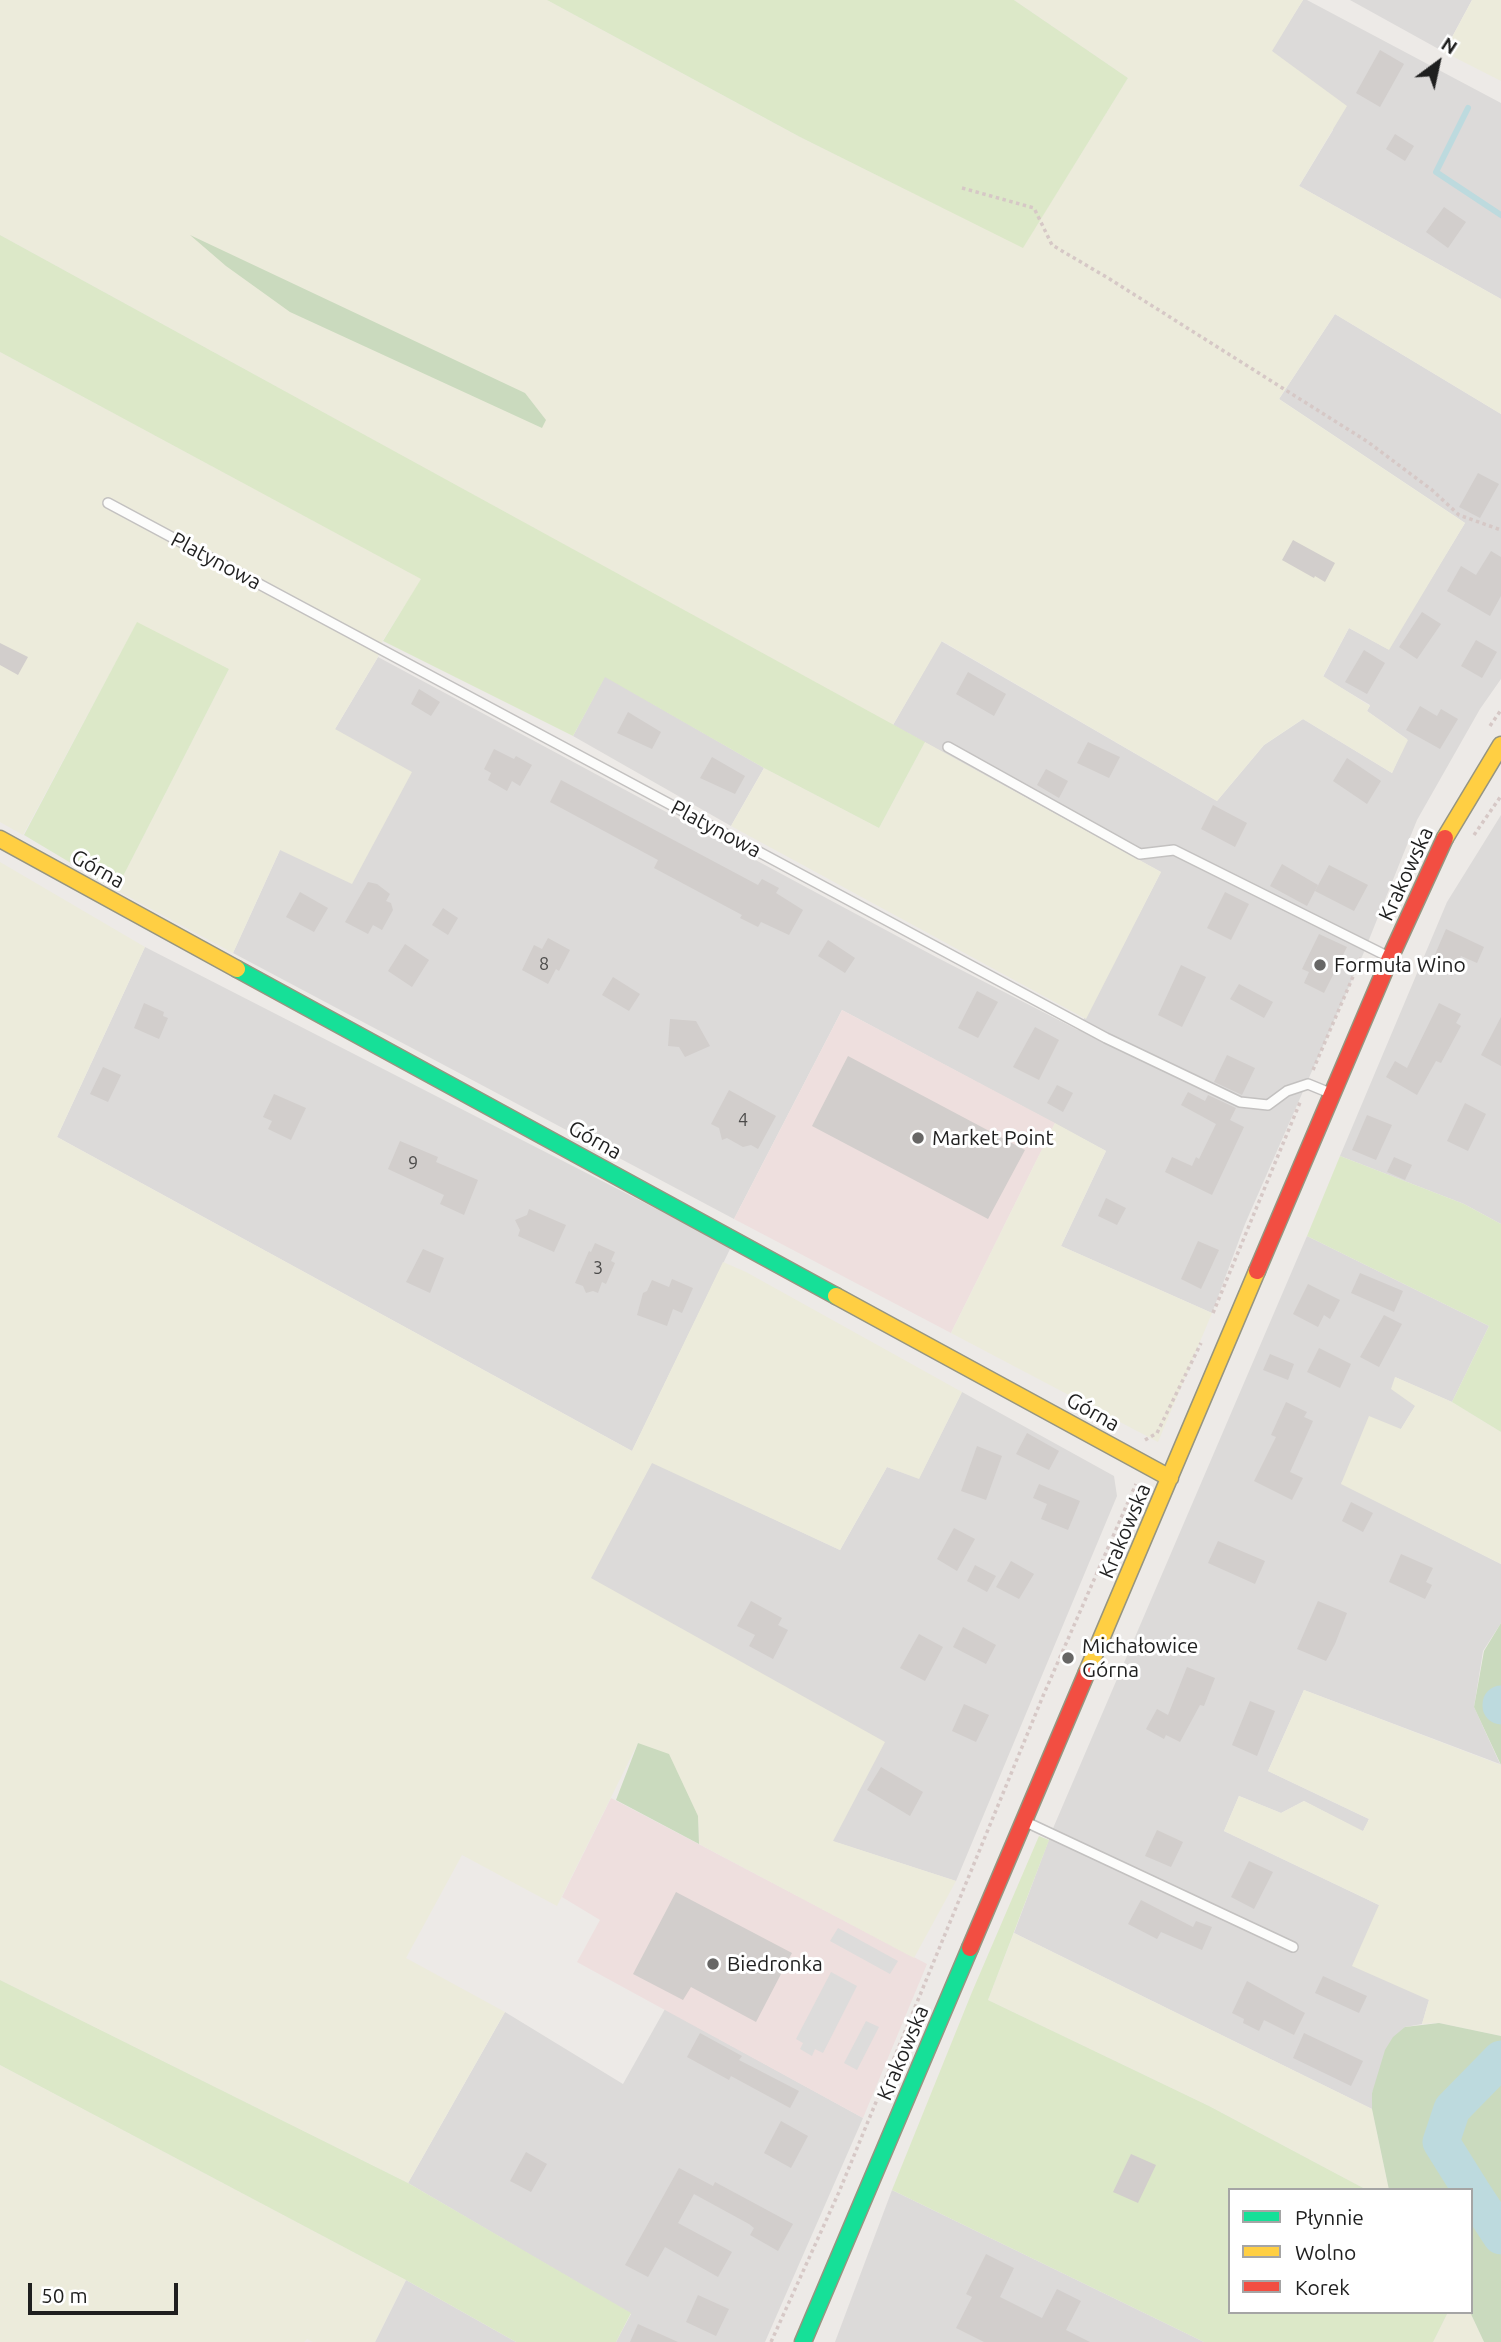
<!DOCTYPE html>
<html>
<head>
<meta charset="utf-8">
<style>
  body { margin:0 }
  #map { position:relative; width:1501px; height:2342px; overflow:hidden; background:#edeae7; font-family:Ubuntu,sans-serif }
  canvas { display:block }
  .legend { position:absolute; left:1228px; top:2188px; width:245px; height:126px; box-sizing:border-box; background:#fff; border:2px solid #a5a5a5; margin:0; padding:9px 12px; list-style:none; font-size:21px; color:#1f1f1f }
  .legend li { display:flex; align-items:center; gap:14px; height:35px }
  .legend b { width:35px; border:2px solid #a5a5a5 }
  .north { position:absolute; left:1403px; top:28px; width:70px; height:70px; -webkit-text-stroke:5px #fff; paint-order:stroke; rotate:33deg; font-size:19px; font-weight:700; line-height:28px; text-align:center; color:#1f1f1f }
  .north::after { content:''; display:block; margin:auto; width:24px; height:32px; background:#1f1f1f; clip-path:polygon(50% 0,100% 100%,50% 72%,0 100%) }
  .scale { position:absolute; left:28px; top:2283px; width:150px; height:32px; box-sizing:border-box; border:4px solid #1f1f1f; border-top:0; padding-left:9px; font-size:21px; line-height:24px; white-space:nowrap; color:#1f1f1f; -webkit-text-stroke:5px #fff; paint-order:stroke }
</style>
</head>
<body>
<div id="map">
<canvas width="1501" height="2342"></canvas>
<ul class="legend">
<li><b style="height:9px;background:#16e098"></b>Płynnie</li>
<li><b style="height:9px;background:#ffcf43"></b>Wolno</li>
<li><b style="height:9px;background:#f24e42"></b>Korek</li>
</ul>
<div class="north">N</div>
<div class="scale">50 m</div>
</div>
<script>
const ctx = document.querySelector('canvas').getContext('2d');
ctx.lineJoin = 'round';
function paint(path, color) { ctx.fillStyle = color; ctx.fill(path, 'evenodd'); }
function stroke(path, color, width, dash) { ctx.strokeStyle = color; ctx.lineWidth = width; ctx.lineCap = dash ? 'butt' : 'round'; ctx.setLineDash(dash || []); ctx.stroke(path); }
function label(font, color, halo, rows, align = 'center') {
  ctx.font = font + ' Ubuntu,sans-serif'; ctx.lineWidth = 6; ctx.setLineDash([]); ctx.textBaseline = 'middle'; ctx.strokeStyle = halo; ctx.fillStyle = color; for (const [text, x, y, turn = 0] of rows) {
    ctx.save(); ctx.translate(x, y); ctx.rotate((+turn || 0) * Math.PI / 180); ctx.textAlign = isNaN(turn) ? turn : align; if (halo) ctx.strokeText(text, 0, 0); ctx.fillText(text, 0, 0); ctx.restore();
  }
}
paint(new Path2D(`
  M1303,0h4l194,103v196l-202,-113 34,-56 -62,-80z
  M1350,0h122l-28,52z
  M1335,314l166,100v265l-21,30 -63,111 -53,132 -119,272 -33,89 -151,-67 45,-95 -264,-141 -108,209 -501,-266 102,-224 43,-72 558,300 142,73 83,-158 -268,-147 48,-84 276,160 47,-56 39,-26 89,54 15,-34 -40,-28 3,-6 -47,-28 26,-49 39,21 77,-126 -186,-124z
  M605,676l159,92 -33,58 -158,-90z
  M1501,815v409l-37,-20 -124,-48 107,-254z
  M145,947l586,300 -99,204 -575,-314z
  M1307,1236l182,90 -37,76 -57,-25 22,26 -16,26 -60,54 160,81v59l-18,28 -9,56 26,57 -196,-74 -36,81 101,48 -6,13 -59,-31 -23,12 -42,-17 -15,35 155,74 50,95 -7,24 -17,3 -33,66v16l-358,-176 40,-107z
  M962,1392l152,84 3,20 -161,385 -124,-40 -242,-263 62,-116 188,88 47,-83 32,11z
  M665,2009l198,109 -98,224h-149l15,-28 -223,-131 97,-171 118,72z
  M892,2190l312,152h-369z
  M406,2280l110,62h-141z`), '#dcdad9');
paint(new Path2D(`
  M842,1010l213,113 -104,210 -217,-114z
  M611,1798l316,166 -64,154 -286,-156 23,-42 -38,-23z`), '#eedfde');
paint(new Path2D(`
  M0,0h547l253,137 223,110 105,-169 -114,-78h289l-31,51 75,55 -48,80 202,113v115l-166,-100 -56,85 186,124 -76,127 -40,-22 -26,48 47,30 -3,5 41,29 -16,33 -89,-54 -39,26 -47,56 -275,-160 -49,84 -893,-490z
  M1472,0h29v81l-57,-29z
  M0,352l422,227 -39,61 -5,17 -43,72 77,43 -60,112 -72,-34 -47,103 -117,-63 113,-221 -92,-46 -114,212 -23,-13z
  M925,742l236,130 -75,147 -355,-193 33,-58 115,60z
  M0,862l145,85 -88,190 575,314 91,-189 23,10 216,120 -43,87 -32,-12 -47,83 -188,-87 -61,115 294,164 -52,99 123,40 -42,77 -215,-114 -1,-28 -60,-73 -81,163 -95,-51 -56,103 99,54 -97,171 -408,-203z
  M1055,1123l51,28 -45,95 151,67 -54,129 -207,-109z
  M1395,1377l57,25 49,30v132l-160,-80 28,-68 32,13 14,-23 -24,-17z
  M1304,1690l197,75v271l-62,-13 -17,1 7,-24 -77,-34 27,-61 -155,-74 15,-35 42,17 23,-12 59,30 6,-12 -101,-48z
  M1014,1933l358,176 17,81h-22l-158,-84 -221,-106z
  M0,2065l406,215 -31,62h-62l-6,-3 -3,3h-304z
  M1448,2312h22l14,30h-51z`), '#ecebdb');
paint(new Path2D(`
  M547,0h467l114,78 -105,170 -223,-111z
  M0,235l925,507 -46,86 -115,-60 -159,-91 -32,59 -190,-95 38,-62 -421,-227z
  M137,622l92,47 -113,221 -92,-55z
  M1340,1156l124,48 37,20v208l-49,-30 37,-76 -182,-90z
  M1039,1836l10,4 -61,160 221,106 158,84h-137v122h218l-15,30h-229l-312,-152 80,-198z
  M0,1980l408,203 223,130 -15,29h-100l-110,-62 -406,-215z`), '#dce8c8');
paint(new Path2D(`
  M190,235l335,158 21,27 -4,8 -252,-116 -64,-46z
  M1501,1623v142l-27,-58 10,-56z
  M638,1743l31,11 29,62 1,28 -83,-44z
  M1439,2023l62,13v306h-17l-14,-30h1v-122h-82l-17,-81v-16l13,-43 8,-13 12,-10z`), '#cadabe');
paint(new Path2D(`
  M838,1928l60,33 -8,13 -60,-33z
  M831,1972l26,14 -34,67 -8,-4 -3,7 -12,-7 3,-6 -7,-4z
  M866,2021l13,6 -22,43 -13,-7z`), '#dddcdb');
stroke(new Path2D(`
  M1468,108l-32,64 65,43`), '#bddade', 6);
stroke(new Path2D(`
  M1501,1704v2
  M1471,2190l-30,-48 11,-33 49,-50
  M1471,2190l30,46`), '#bddade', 37);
paint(new Path2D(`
  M1380,50l24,14 -24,43 -24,-14z
  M1395,134l19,12 -9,15 -19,-12z
  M1444,207l22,15 -18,26 -22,-16z
  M1478,473l21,11 -19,34 -21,-11z
  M1293,540l42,23 -10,19 -10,-6 -1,2 -32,-18z
  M1491,551l10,6v39l-11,20 -43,-25 14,-25 15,9z
  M1422,612l19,12 -24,35 -18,-12z
  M1476,640l21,12 -15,26 -21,-12z
  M0,643l28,14 -10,18 -18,-10z
  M1364,650l21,13 -18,31 -22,-12z
  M968,672l38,22 -12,22 -38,-22z
  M419,689l21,13 -9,14 -20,-12z
  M1420,706l17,10 4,-7 17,10 -18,30 -34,-19z
  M628,712l33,20 -9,17 -35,-16z
  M1088,742l32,15 -11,21 -32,-15z
  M494,749l20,10 2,-3 16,9 -12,21 -8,-5 -5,10 -19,-11 3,-7 -7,-4z
  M712,757l33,19 -10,18 -35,-16z
  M1347,758l34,23 -14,23 -34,-23z
  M1046,769l22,12 -9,17 -22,-13z
  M561,780l197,105 4,-6 17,9 -3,5 27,17 -14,25 -28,-13 -3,5 -18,-9 2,-3 -88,-47 4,-8 -108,-58z
  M1213,805l34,18 -12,24 -34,-18z
  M1282,864l36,21 -11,21 -37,-20z
  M1329,865l39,20 -14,26 -39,-20z
  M368,882l9,2 13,10 -4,7 5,2 2,7 -11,20 -9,-5 -5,9 -23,-12z
  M300,892l28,16 -14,24 -28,-15z
  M1225,892l24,12 -18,36 -24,-12z
  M443,908l15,10 -10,17 -16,-10z
  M1446,929l38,18 -7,16 -16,-7 -9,20 -22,-10z
  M1319,934l28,13 -23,46 -20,-10 5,-11 -7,-3z
  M548,938l22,12 -11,21 -3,-2 -8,15 -26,-14 12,-25 8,4z
  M828,940l27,18 -10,15 -27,-17z
  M405,944l24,16 -17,27 -24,-16z
  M1181,965l25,12 -24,50 -24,-12z
  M613,977l27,17 -11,17 -27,-16z
  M1239,984l34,18 -9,16 -34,-19z
  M977,991l21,11 -20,36 -20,-10z
  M144,1003l20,9 -1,4 5,2 -9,21 -25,-11z
  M1439,1003l22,11 -5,9 5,3 -20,37 -5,-2 -19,34 -31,-18 9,-16 12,7z
  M1501,1017v49l-20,-11z
  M670,1019l26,2 14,25 -25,11 -6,-10 -11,-1z
  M1035,1027l24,13 -20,40 -26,-13z
  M1227,1055l28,13 -13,27 -28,-13z
  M848,1056l177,94 -37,69 -176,-93z
  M103,1067l18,8 -13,27 -18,-8z
  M1057,1085l16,8 -10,19 -16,-9z
  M729,1090l47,26 -18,33 -7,-4 -8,2 -16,-9 -5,2 -3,-12 -8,-4z
  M1188,1092l17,9 3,-6 28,13 -6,12 14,7 -32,68 -47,-23 7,-15 20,9 4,-9 3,2 17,-35 -35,-19z
  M274,1094l32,14 -15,32 -23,-11 4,-8 -9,-4z
  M1465,1103l21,11 -18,37 -21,-10z
  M1367,1115l25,10 -16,35 -24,-10z
  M400,1141l38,16 -2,5 42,18 -14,35 -24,-11 4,-9 -56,-26z
  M1394,1157l18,8 -7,15 -18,-8z
  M1106,1198l20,10 -9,17 -19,-9z
  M529,1209l37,16 -12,27 -36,-16 2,-6 -5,-10 12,-5z
  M1198,1241l21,9 -18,39 -20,-10z
  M595,1243l20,9 -4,9 4,2 -9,21 -4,-2 -4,11 -5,-2 -7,2 -3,-7 -8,-3 14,-32 2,1z
  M423,1249l21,9 -14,35 -24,-11z
  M1360,1273l43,18 -9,21 -43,-19z
  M672,1279l21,9 -11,25 -9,-4 -6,17 -30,-11 6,-22 4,-2 5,-11 17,7z
  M1308,1284l32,16 -10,19 -6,-4 -6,12 -25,-13z
  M1384,1315l18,9 -23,43 -19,-10z
  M1319,1348l32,16 -11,24 -33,-16z
  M1270,1354l24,10 -6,16 -25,-10z
  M1286,1402l21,10 -3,5 9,4 -23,51 13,6 -11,22 -38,-19 22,-44 -5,-2z
  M1027,1433l32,18 -10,19 -33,-16z
  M977,1446l25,10 -16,44 -25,-9z
  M1039,1484l41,17 -12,29 -27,-11 6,-15 -14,-6z
  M1351,1502l22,11 -10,19 -21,-11z
  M954,1528l21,11 -18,32 -20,-12z
  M1218,1541l47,20 -10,23 -47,-21z
  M1401,1554l32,14 -7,14 6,3 -7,14 -36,-17z
  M1011,1561l23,13 -15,25 -23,-12z
  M975,1565l21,11 -9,16 -20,-11z
  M751,1601l31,17 -4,7 10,5 -15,29 -24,-13 6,-11 -18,-9z
  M1318,1601l29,12 -12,31 -9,17 -29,-12z
  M963,1627l33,18 -10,19 -33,-17z
  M919,1634l24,13 -18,34 -25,-13z
  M1187,1667l28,11 -11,28 -4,-1 -20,37 -14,-7 -2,4 -18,-10 11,-20 11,6z
  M1250,1701l25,10 -18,45 -25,-11z
  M964,1704l25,11 -13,27 -24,-11z
  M881,1767l42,25 -13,24 -43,-26z
  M1157,1830l26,12 -12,25 -26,-11z
  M1249,1861l24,11 -19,37 -23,-12z
  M676,1892l116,61 -36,69 -65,-35 -8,13 -50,-26z
  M1141,1900l52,27 3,-6 16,6 -10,23 -41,-18 -4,7 -29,-15z
  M1323,1976l44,20 -8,17 -44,-20z
  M1247,1981l58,32 -11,22 -30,-15 -5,11 -16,-8 1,-4 -12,-6z
  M700,2033l42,23 -3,4 60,31 -9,17 -59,-32 -2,4 -42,-23z
  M1304,2033l59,28 -12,25 -58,-28z
  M781,2121l27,15 -17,32 -27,-15z
  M526,2152l21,12 -16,28 -21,-11z
  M1131,2154l25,11 -18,38 -25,-11z
  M679,2168l34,18 2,-4 78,42 -15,27 -28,-16 4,-7 -5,-4 -55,-30 -16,29 54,29 -14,25 -53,-30 -17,30 -23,-12z
  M986,2254l28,14 -14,29 42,21 15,-29 24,12 -15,29 24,12h-106l-28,-14 16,-31 -6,-3z
  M698,2295l31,14 -13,27 -30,-14z
  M638,2324l40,18h-48z`), '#d2cecc');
const lane = new Path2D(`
  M108,503l998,535 134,64 28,3 19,-14 21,-7 22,9
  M948,747l192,107 34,-4 215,107
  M1026,1822l267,125`);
const fast = new Path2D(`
  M237,969l599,327
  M803,2342l167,-394`);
const slow = new Path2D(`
  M1445,838l56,-93
  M0,839l237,130
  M836,1296l334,182
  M1087,1672l170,-401`);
const jam = new Path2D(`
  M1257,1271l133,-313 55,-120
  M970,1948l117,-276`);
stroke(lane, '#c3c1c0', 12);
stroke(fast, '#969580', 19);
stroke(slow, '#969580', 19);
stroke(jam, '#969580', 19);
stroke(new Path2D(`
  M962,188l72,20 18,37 56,33 260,164 64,48 27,25 42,15
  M1490,726l11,-16
  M1474,835l27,-39
  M1313,1070l48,-112
  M1213,1313l88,-213
  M1145,1440l12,-7 44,-90
  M771,2342l68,-150 204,-496 93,-212`), '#d6c8c6', 3.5, [3.5, 3.5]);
stroke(lane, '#fcfcfb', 9);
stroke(fast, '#16e098', 16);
stroke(slow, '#ffcf43', 16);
stroke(jam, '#f24e42', 16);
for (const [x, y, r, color] of [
  [1320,965,7,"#676665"],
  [918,1138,7,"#676665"],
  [1068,1658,7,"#676665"],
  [713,1964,7,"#676665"]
]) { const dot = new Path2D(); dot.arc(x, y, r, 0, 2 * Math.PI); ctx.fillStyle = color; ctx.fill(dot); stroke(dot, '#fff', 2.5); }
label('18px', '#4c4b4a', null, [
  ["8",544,964],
  ["4",743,1120],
  ["9",413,1163],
  ["3",598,1268]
]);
label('21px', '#1f1f1f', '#fff', [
  ["Platynowa",216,561,28],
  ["Platynowa",716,829,28],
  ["Górna",98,869,29],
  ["Krakowska",1406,874,-65],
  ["Górna",595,1140,29],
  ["Górna",1093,1412,29],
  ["Krakowska",1125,1531,-67],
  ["Krakowska",903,2053,-67]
]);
label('21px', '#1f1f1f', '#fff', [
  ["Formuła Wino",1334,965],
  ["Market Point",932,1138],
  ["Michałowice",1082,1646],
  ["Górna",1082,1670],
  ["Biedronka",727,1964]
], 'left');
</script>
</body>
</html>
